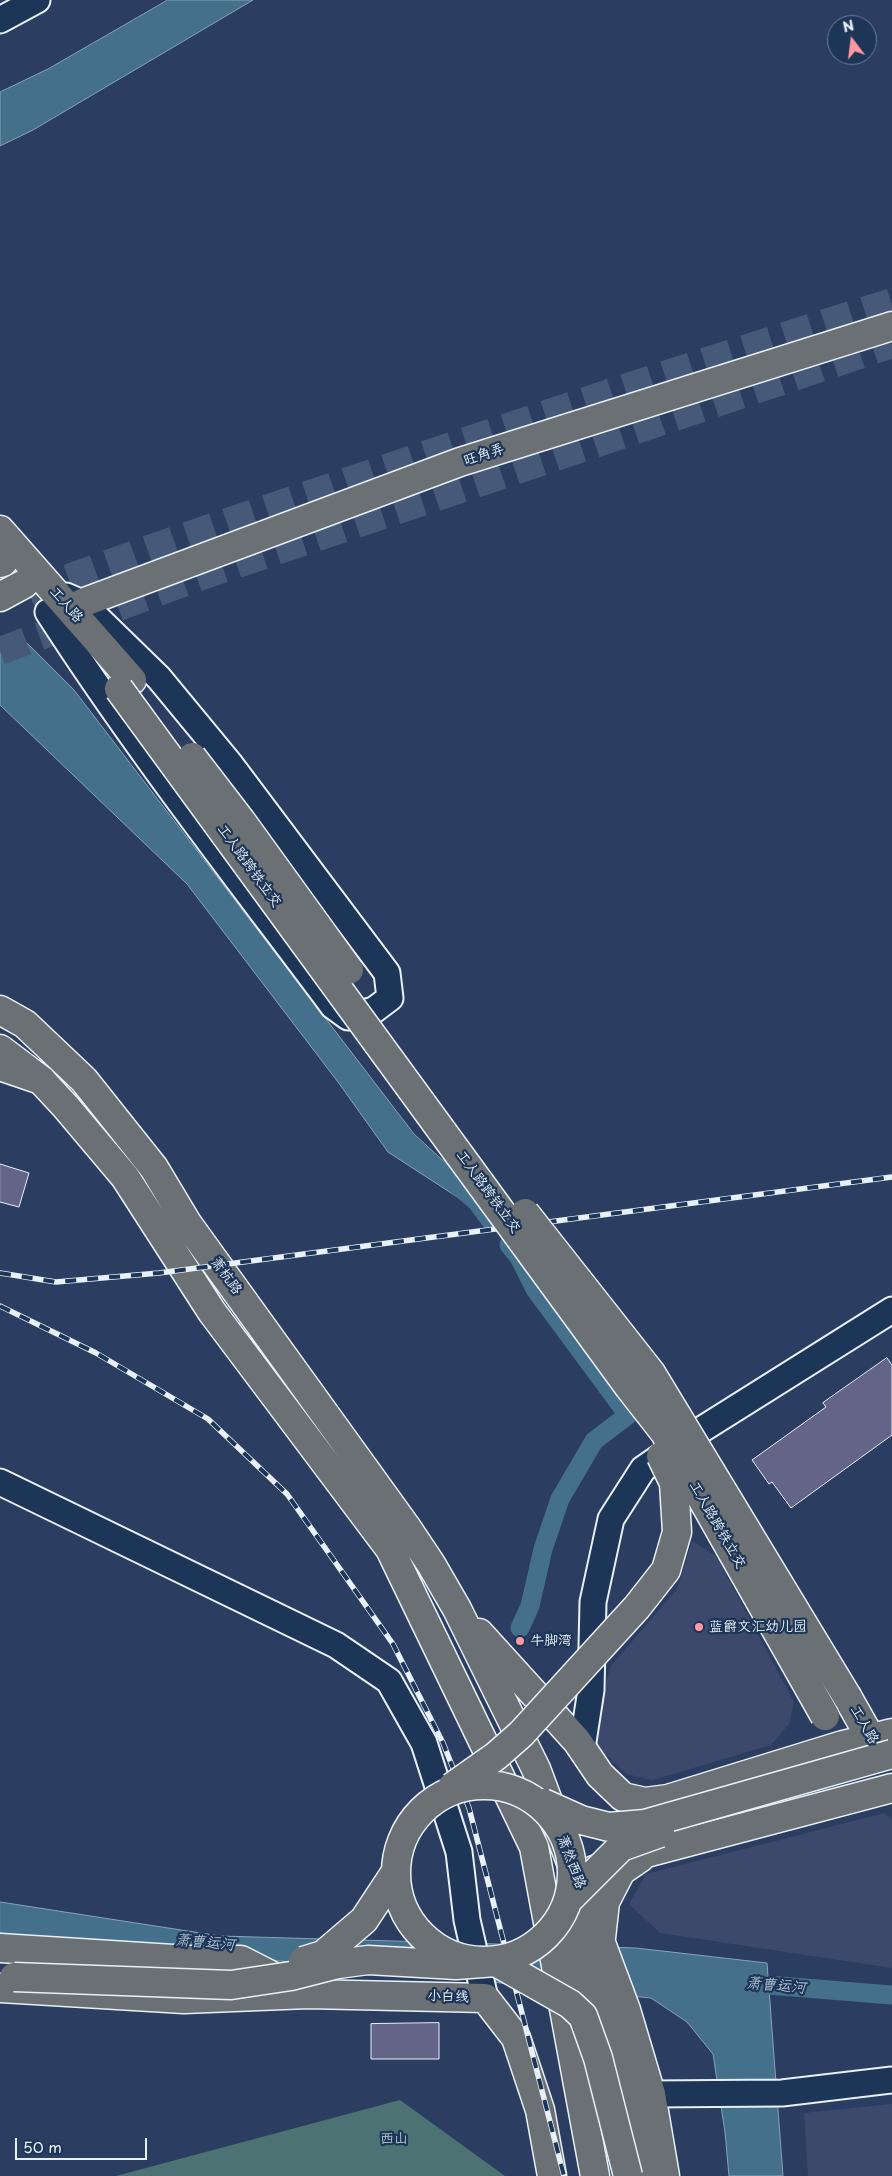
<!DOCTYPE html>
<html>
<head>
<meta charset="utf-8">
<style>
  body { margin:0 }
  #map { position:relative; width:892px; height:2176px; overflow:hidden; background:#2b3e61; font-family:"Playpen Sans",sans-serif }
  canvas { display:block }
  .north { position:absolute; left:827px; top:15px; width:50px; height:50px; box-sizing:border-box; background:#1d3557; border:1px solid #6e8097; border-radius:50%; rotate:345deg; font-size:14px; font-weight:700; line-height:20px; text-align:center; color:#e8f1f8 }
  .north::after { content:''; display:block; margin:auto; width:18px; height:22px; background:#ff9aa2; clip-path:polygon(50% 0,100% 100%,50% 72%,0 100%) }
  .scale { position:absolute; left:15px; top:2138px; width:132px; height:22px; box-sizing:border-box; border:2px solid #e8f1f8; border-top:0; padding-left:6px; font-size:15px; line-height:18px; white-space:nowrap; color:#e8f1f8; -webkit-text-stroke:4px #1d3557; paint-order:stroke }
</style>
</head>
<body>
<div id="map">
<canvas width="892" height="2176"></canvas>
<div class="north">N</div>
<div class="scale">50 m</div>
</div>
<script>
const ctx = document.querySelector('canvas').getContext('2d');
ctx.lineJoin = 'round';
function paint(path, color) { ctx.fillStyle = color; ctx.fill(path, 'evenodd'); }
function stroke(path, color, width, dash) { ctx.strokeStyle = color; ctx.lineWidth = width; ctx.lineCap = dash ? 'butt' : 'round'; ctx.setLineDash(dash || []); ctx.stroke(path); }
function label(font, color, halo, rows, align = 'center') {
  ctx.font = font + ' "Playpen Sans","LXGW WenKai TC",sans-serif'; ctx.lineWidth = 4.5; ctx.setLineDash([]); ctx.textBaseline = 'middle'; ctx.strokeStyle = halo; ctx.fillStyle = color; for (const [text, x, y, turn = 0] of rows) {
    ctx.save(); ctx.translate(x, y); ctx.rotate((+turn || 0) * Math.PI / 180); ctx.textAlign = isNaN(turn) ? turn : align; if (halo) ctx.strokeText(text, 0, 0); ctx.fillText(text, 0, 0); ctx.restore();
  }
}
paint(new Path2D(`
  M692,1541l24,15 78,146 -5,22 -18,21 -118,35 -27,-6 -29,-28 2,-45 12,-35 66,-77z
  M885,1813l7,7v148l-232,-35 -31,-29 17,-30z
  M892,2104v72h-84l-4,-63z`), '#3c496c');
paint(new Path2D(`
  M400,2100l105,76h-389z`), '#4d7274');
const water = new Path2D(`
  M168,0h85l-220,130 -33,16v-54l48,-23z
  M17,633l57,57 340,444 61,56 -10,12 -77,-50 -50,-70 -151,-198 -187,-179v-64z
  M0,1902l220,34 416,12 131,15 16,213h-54l-4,-44 -12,-78 -26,-32 -36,-24 -651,-65z`);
paint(water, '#45708b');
stroke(water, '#86a4b7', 1);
stroke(new Path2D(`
  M451,1180l26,22 14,19
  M509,1245l10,12 16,32 93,126 -34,26 -34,58 -17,50 -13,57 -10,22
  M743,1983l149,12`), '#45708b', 19);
const building = new Path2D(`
  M0,1164l29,9 -10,34 -19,-5z
  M887,1358l5,7v70l-101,73 -19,-26 -3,2 -17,-24 74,-53 -3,-4z
  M439,2023v36h-68v-35z`);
paint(building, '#636487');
stroke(building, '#e8f1f8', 1);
stroke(new Path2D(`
  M29,593c100,-38 201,-72 302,-106 186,-64 373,-126 561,-185
  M0,651l199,-74 693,-233`), '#475978', 28, [28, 14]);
const minor = new Path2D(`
  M0,20l37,-20
  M48,612c88,137 188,264 285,394l15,11 26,-7 16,-12 -3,-25 -157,-209 -71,-86 -77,-75 -16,-7
  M0,1482l336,163 53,36 35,62 35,109 8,68 18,78
  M582,1748l9,-58 2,-88 18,-83 32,-50 42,-29 207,-130
  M651,2094l131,-1 110,-13`);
const major = new Path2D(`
  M0,530l132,150
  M0,597l24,-13
  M82,603l378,-141 432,-136
  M0,1010l25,14 59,56 70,88 33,55 220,305 24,36 26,45 79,160 90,241 25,84 14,82
  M0,1049l41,31 25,27 59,70 87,135 178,237 144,298 61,329
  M479,1633l98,108 23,34 23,22 22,5 23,-3 175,-54 49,-12
  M848,1698l31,55
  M594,1870l56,-18 242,-64
  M570,1898l2,37 11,37 43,120 23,84
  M601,1938l4,-36 16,-31 19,-13
  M0,1948l189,12h52l47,24
  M0,1988l184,11 124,-5 177,4 31,40 24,72 12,66`);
const highway = new Path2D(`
  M0,563l3,-1
  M0,1066l41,14`);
stroke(minor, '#e8f1f8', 29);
stroke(major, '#e8f1f8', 31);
stroke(highway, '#e8f1f8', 31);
stroke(minor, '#1d3557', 25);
stroke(major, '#6a7074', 28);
stroke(highway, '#6a7074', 28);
const rail = new Path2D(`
  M0,1273l56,9 103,-9 733,-96
  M0,1306l96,47 112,66 79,75 106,150 50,99 26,65 95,368`);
stroke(rail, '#e8f1f8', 5.5);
stroke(rail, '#1d3557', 4, [11]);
const majorBridge = new Path2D(`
  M119,689l510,698 36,46 160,283
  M192,757l50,65 107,148
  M525,1213l126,160 197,325
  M396 1873a88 88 0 1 1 176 0a88 88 0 1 1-176 0Z
  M452,1787l44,-31 25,-22 116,-127 29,-37 11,-38 -3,-49 -13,-27
  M543,1803l38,17 28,7 36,-3 247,-70
  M570,1898l51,-51 39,-14
  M303,1961l20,-6 41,-35 31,-47
  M14,1977l217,8 60,-9 47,-12 30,-4 88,5 40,-3 74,42 13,12 15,42 30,118`);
stroke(majorBridge, '#e8f1f8', 31, []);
stroke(majorBridge, '#6a7074', 28);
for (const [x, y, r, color] of [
  [699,1627,5,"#ff9aa2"],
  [520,1641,5,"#ff9aa2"]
]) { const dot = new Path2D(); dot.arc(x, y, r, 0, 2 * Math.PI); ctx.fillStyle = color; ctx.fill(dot); stroke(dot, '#1d3557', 2); }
label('14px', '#e8f1f8', '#1d3557', [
  ["旺角弄",484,455,-18],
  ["工人路",66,605,49],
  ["工人路跨铁立交",249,866,54],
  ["工人路跨铁立交",488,1192,54],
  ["萧杭路",226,1276,54],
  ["工人路跨铁立交",717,1525,60],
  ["工人路",864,1725,60],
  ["萧然西路",571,1862,69],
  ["小白线",448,1997,2]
]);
label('14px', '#e8f1f8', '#1d3557', [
  ["蓝爵文汇幼儿园",709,1627],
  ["牛脚湾",530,1641]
], 'left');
label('14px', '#b2c5ca', '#1d3557', [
  ["西山",394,2139]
]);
label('italic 15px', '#afc4d2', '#1d3557', [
  ["萧曹运河",205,1943,5],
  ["萧曹运河",776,1986,5]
]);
</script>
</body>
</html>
